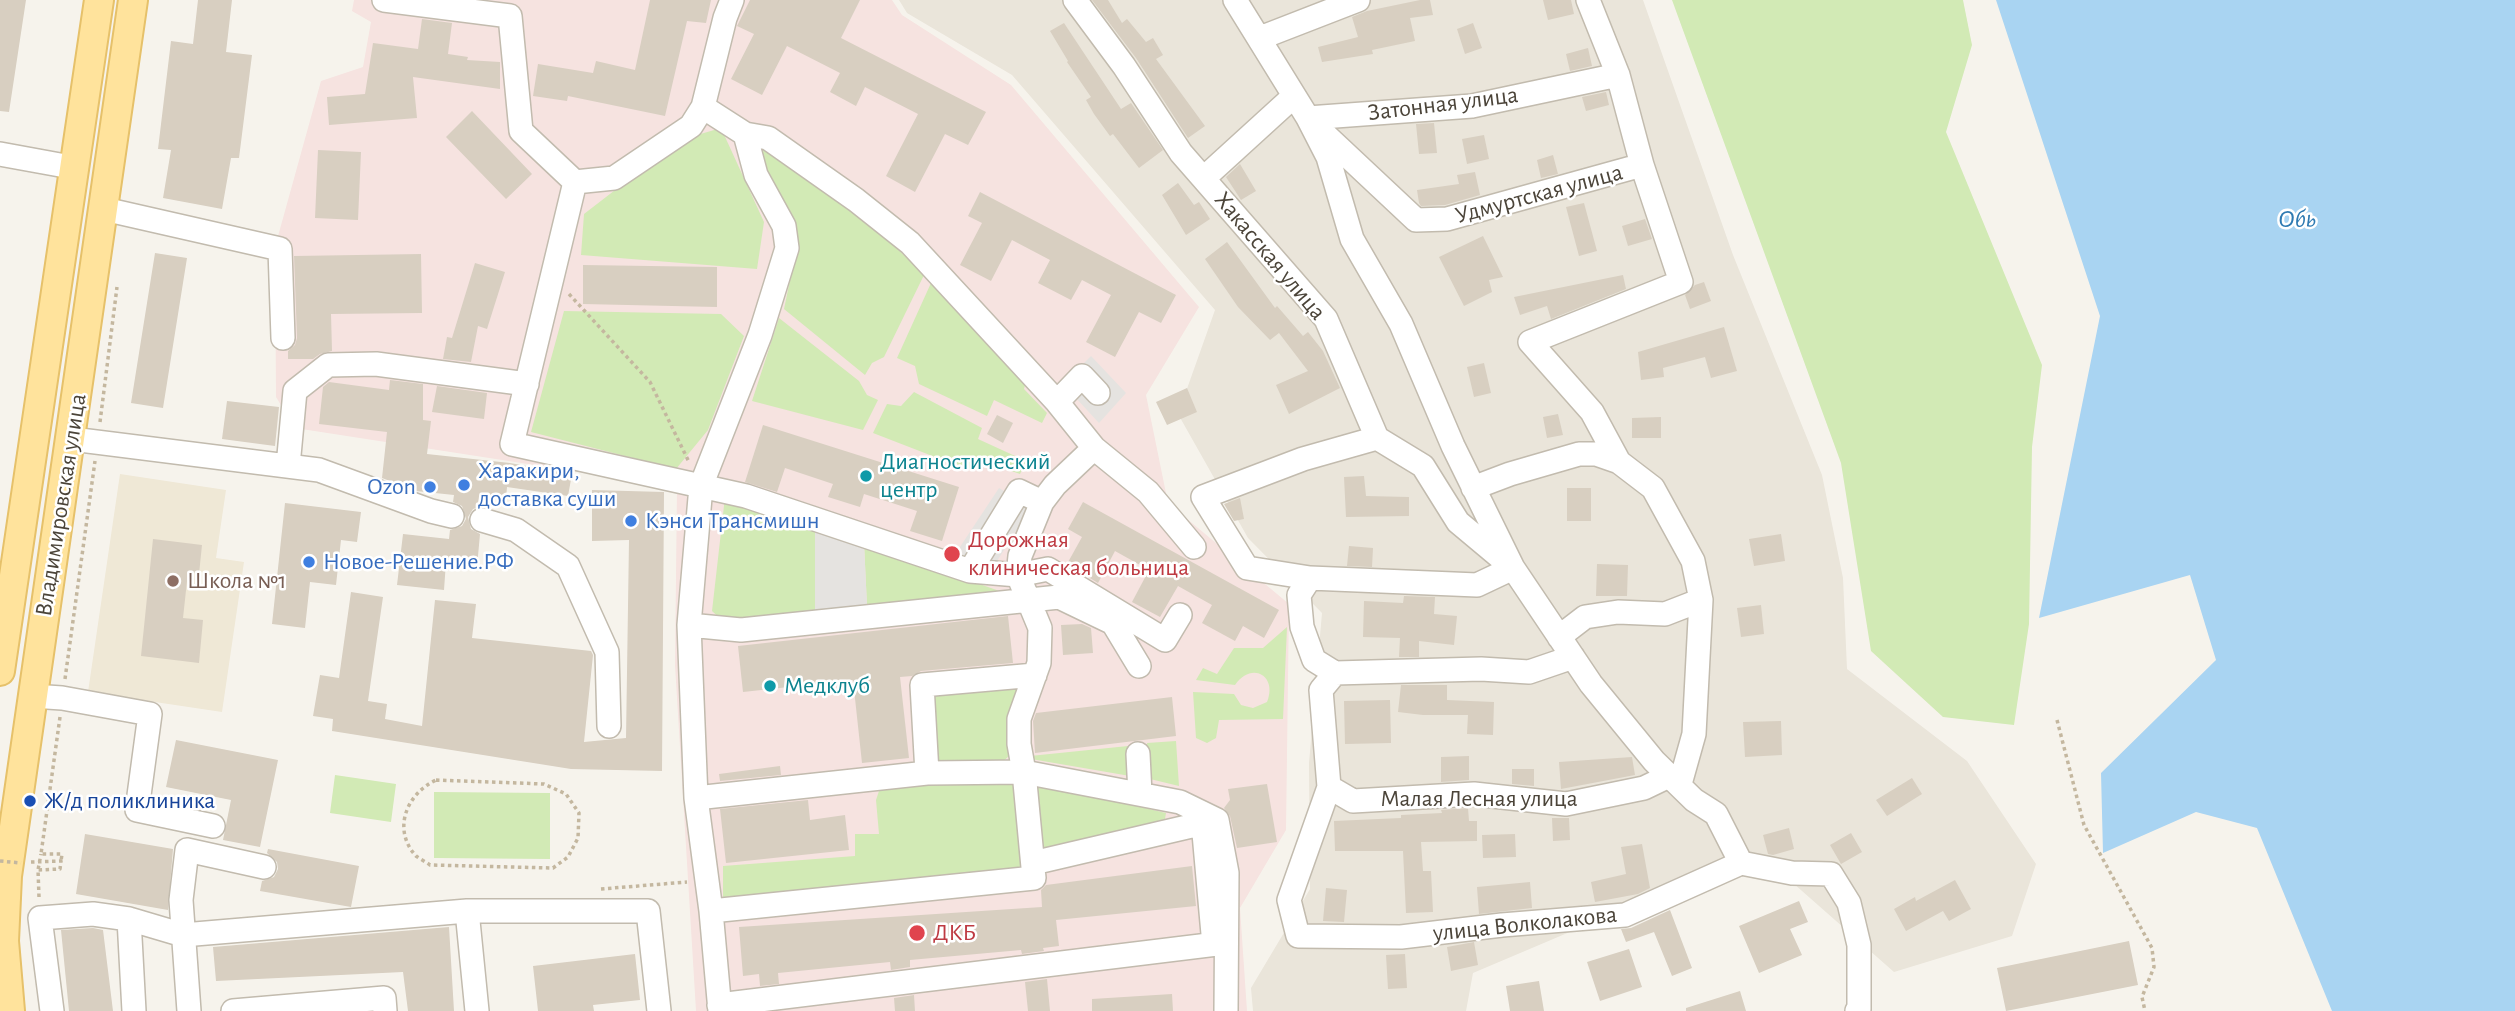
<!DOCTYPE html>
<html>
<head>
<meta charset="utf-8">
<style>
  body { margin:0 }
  canvas { display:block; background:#f6f3ec }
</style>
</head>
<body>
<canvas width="2515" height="1011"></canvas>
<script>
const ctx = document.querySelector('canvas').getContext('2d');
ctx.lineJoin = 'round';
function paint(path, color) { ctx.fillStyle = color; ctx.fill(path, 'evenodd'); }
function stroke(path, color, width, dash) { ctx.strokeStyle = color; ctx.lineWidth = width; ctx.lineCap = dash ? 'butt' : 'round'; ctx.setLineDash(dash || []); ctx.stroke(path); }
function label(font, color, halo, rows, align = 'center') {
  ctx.font = font + ' "Alegreya Sans",sans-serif'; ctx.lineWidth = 5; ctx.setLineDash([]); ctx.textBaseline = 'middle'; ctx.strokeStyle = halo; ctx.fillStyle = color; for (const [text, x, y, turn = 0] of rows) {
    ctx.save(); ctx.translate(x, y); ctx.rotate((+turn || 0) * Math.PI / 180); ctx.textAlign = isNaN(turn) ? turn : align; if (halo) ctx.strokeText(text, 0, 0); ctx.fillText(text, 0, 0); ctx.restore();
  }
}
paint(new Path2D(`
  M899,0h744l90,255 89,220 21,103 4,91 120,92 69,103 -24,72 -118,36 -109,-96 -76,-3 -236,100 -7,38h-213l-2,-23 59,-99 -1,-126 13,-150 -74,-75 -70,-124 37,-104 -203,-235 -105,-62z`), '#eae5da');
paint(new Path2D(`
  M120,474l106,16 -10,68 28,4 -22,150 -134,-20z`), '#efe8d6');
paint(new Path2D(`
  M354,0h538l10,15 109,70 188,222 -53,88 22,108 121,101 -3,226 -46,78 7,103h-551l-21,-346 2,-178 -382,-59 -19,-31 -1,-150 46,-166 42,-14 8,-45 -19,-11z`), '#f6e3e0');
paint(new Path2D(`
  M1672,0h291l9,45 -26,87 96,233 -10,82 -3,177 -15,101 -71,-8 -72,-66 -30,-188z
  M721,128l43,94 -7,47 -176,-14 3,-41 96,-74z
  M765,147l103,73 56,55 -40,82 -12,6 -7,12 -81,-66 13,-63 -39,-94z
  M931,283l95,99 -2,7 23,24 -5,10 -48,-23 -7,16 -68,-32 -4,-18 -18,-8z
  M564,311l157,3 23,22 -36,94 -32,39 -145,-37z
  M779,318l80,63 8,14 11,5 -15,30 -111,-29z
  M914,392l68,36 -4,11 48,22 -6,13 -40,-14 -5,10 -40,-13 -62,-24 14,-29 14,2z
  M725,497l90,28v85l-91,12 -12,-11z
  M864,543l141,50 -138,13z
  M1287,627l-4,92 -64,1 -3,18 -9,5 -11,-5 -3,-46 41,2 7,11 12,3 14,-6c11,-27 -16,-41 -32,-17l-39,-5 7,-12 14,6 17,-26h29z
  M1019,682l-10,74 -11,10 -61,-3 -6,-68z
  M1176,741l3,45 -29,-7 -3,-36z
  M1128,746l2,30 -99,-17 -1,-3z
  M335,775l61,9 -5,38 -61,-9z
  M1010,776l10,9 6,77 -9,13 -294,24v-33l132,-10v-22h24l-3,-34 4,-12z
  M1042,784l124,29 -1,6 -120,36 -8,-7 -5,-59z
  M434,792l116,1v66l-116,-1z`), '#d2eab5');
paint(new Path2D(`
  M1091,356l35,37 -27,30 -36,-39z
  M999,488l32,19 -39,62 -36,-16z
  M815,525l49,18 3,63 -52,4z`), '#e5e3e0');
paint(new Path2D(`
  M1996,0h519v1011h-183l-75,-183 -61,-16 -93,41 -2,-80 115,-113 -26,-85 -151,43 61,-302z`), '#a9d4f2');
paint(new Path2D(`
  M0,0h26l-17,112 -9,-1z
  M198,0h34l-6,52 26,3 -13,103h-8l-9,51 -59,-11 8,-48 -13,-1 13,-108 22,3z
  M650,0h61l-5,23 -19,-2 -22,95 -97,-20 -1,5 -34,-5 5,-32 55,9 3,-12 39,9z
  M750,0h110l-19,38 145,74 -18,33 -23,-11 -30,58 -29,-16 32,-62 -53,-27 -9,19 -26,-14 10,-19 -53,-27 -25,49 -31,-16 23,-45 -17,-8z
  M1092,0h16l14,23 5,-4 19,23 7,-4 10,17 -7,4 49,67 -17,12 -52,-80z
  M1420,0h10l3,15 -23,3 5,23 -43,9 1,4 -51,8 -4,-15 40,-10 -6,-20 15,-6z
  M1543,0h28l3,14 -26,6z
  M422,19l30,4 -4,31 20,3 -1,3 33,2v27l-87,-12 4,41 -88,7 -2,-28 38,-3 8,-51 45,6z
  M1064,23l57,86 10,-6 32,47 -24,18 -26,-34 -3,2 -16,-22 -8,-14 5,-3 -24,-35 1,-1 -18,-30z
  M1473,23l9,25 -17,6 -8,-25z
  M1588,48l4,18 -22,5 -4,-17z
  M1606,92l3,13 -23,6 -4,-14z
  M472,111l60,63 -26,25 -60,-62z
  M1434,123l3,30 -18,1 -3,-30z
  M1484,135l5,24 -22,5 -5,-25z
  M318,150l43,2 -3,68 -43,-2z
  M1553,155l5,19 -17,4 -4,-18z
  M1240,164l16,27 -15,9 -15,-23z
  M1475,172l5,23 -35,10 -24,1 -2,-3 -2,-13 42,-6 -2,-9z
  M1178,183l16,22 5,-3 11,17 -24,16 -24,-40z
  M980,192l196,103 -15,28 -22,-11 -24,45 -29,-15 25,-47 -29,-15 -11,20 -33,-17 12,-23 -38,-20 -21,41 -31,-16 22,-42 -14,-7z
  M1584,203l13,48 -18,5 -13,-49z
  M1645,219l7,20 -24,7 -6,-20z
  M1483,236l20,41 -14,3 3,12 -28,14 -25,-49z
  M1227,242l48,66 2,-2 26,30 5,-4 15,19 17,37 -51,26 -13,-29 32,-14 -29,-38 -9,7 -32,-33 -33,-48z
  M155,253l32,5 -24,150 -32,-5z
  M421,254l1,59 -91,1 1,37 -12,3 -7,5h-25v-8l7,-6 2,-7 -3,-82z
  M475,263l30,9 -18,57 -9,-3 -7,36 -28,-3 4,-22 5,1z
  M583,265l134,2v40l-134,-3z
  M1623,275l3,14 -75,30 -4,-13 -27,9 -6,-18z
  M1704,282l7,19 -21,8 -5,-14 10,-10z
  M1724,327l13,44 -26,7 -6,-21 -42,11 1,9 -23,3 -3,-28z
  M1484,363l7,30 -17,4 -7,-30z
  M390,380l33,4v36l8,1 -4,33 83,9 62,11 -4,22 -61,-9 -1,11 -22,-3 -1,11 -10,3 -5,8 3,12 9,5 -3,33 -31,-5 -2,28 -47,-5 6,-51 46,5 1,-9 12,-4 4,-7 -4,-13 -9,-4 1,-7 -38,-4 -34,-13 5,-46 -68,-8 4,-37 6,-5 60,8z
  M437,386l50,7 -3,26 -52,-7z
  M1187,388l10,24 -30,13 -11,-23z
  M227,401l52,6 -4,39 -53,-7z
  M1558,414l5,21 -16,3 -4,-21z
  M997,415l16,8 -10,20 -16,-9z
  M1661,417v21h-29v-20z
  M763,425l196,62 -17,54 -32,-10 7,-20 -53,-17 -4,13 -32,-10 5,-13 -48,-16 -8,24 -32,-10z
  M1364,476l2,20 43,1v19l-63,1 -2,-40z
  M1567,488h24v33h-24z
  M592,490l72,2 -2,279 -91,-2 -239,-38 1,-12 -20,-3 7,-41 19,3 12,-86 32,5 -15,104 19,3 -2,15 37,7 13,-126 41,4 -4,34 119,13 2,4 -9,87 42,-4 3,-198 -37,1z
  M1240,498l4,21 -10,2 -10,-17z
  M1083,502l196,108 -15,28 -21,-12 -8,15 -33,-18 10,-18 -34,-19 -18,31 -28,-15 17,-32 -34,-19 -17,32 -31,-19 15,-27 -14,-8z
  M285,503l76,9 -4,30 -16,-2 -5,45 -26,-3 -5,46 -33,-4z
  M1781,534l4,27 -31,5 -5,-27z
  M153,539l49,6 -3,29 -11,-2 -5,46 20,2 -4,43 -58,-7z
  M1349,546l24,2 -1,19 -25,-1z
  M1597,564l31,1 -1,31h-31z
  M1404,596l31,1 -1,17 23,2 -3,29 -35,-4v16h-20l1,-19 -37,-1 1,-36 39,2z
  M1761,605l3,29 -23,3 -4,-29z
  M1008,616l5,47 -92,8 -9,5 -12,1 9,81 -47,5 -9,-83 -110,12 -5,-46z
  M1082,624l9,4 2,25 -30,2 -2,-30z
  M1401,685h46v15l47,2 -1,33 -26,-1 1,-19h-45l-25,-3z
  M1172,697l4,39 -141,17 -2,-32 3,-8z
  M1390,700l1,43 -46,1 -1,-43z
  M1781,721l1,34 -37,2 -2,-35z
  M176,740l102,20 -18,87 -37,-7 8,-40 -65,-13z
  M1469,756v24l-28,2v-25z
  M1632,757l3,18 -74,14 -2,-27z
  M780,766l1,9 -61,6 -1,-7z
  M1512,769h22v17l-22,-2z
  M1912,778l10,16 -35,22 -11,-16z
  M1267,784l10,58 -40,6 -7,-32 -6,-8 6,-8 -2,-11z
  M808,800l2,20 35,-5 4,35 -123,13 -6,-54z
  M1468,808l1,13h8v20l-56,1 2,29h8l2,41 -27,1 -3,-62h-68l-1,-30 67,-3v-3l41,-2 -1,-3z
  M1552,818h17l1,22 -17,1z
  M1789,828l5,21 -21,6 -5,-1 -5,-19z
  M1851,833l11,19 -21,12 -11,-19z
  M85,834l88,15 -5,61 -92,-16z
  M1515,834l1,23 -33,1 -1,-23z
  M1642,844l8,44 -12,6 -43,8 -4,-20 35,-8 -5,-27z
  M268,849l91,17 -8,41 -91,-16 2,-10 12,-4 4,-8 -1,-7 -10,-9z
  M1192,866l4,40 -140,14 3,26 -16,2 1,3 -22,3 -1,-4 -111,10v7l-19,3 -1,-8 -112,11 1,11 -19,2 -1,-12 -16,2 -4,-49 303,-20 -1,-17 5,-5z
  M1955,880l16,29 -22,12 -6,-10 -37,20 -12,-22 21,-12 1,4z
  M1530,882l2,26 -53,6 -2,-27z
  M1326,888l21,2 -3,32 -21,-1z
  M1799,901l9,21 -18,7 12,26 -43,18 -20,-47z
  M1670,910l22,58 -20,8 -18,-44 -28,10 -5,-13 10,-1z
  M449,927l5,84h-46l-5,-39 -187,9 -3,-34z
  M93,928l10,2 10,81h-44l-8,-81z
  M2129,941l9,44 -132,26 -9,-43z
  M1474,942l4,23 -27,6 -4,-24z
  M1629,949l13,38 -42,14 -13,-39z
  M635,954l5,46 -47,5 1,6h-56l-5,-45z
  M1405,954l2,34 -19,1 -2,-34z
  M1047,979l3,32h-22l-3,-29z
  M1539,981l5,30h-34l-4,-25z
  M1740,991l6,20h-60v-3z
  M1172,994l1,17h-81v-12z
  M914,995l1,16h-20l-1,-13z`), '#d8cfc1');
const minor = new Path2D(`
  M384,0l126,16 11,115 54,51 39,-4 77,-52 12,-19
  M732,0l-7,18 -22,89 42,27 23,4 88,62 54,43 147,159 37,46 54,44 46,55
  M1075,0l49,66 57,87 145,166 51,119 46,28 35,56 55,46 -36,17 -167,-7 -11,17 3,32 12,33 21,13
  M1235,0l73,118 20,39 24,82 49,85 52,122 60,122 78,116 63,77 40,39 22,14 25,49 51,10 39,1 18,29 10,42v64l-2,2
  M1588,0l30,75 24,90 39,117 -151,60 62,70 27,50
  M1260,38l98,-38
  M1308,118l164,-12 146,-31
  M1320,130l96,90 31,-1 195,-54
  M745,134l11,41 28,51 3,22 -27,87 -59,151 -12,139 7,173 231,-25 97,-1 156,30 37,18 10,53 -1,138
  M0,154l60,11
  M1204,178l90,-82
  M575,182l-63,262 234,52 224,75 48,4 30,-6 117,71 15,-25
  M104,209l176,40 3,89
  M1057,402l25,-26 16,17
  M72,439l247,31 112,41 21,5
  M288,466l7,-75 33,-26 48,-1 151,20
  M1473,488l37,-14 69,-20h17l23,8 34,26 40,73 8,39 -7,134 -14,50
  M482,520l34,10 52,36 39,86 2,74
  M970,571l49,-80 23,11
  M1310,578l-63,-10 -44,-71 100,-38 74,-21
  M689,625l52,5 318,-33 54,26 26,43
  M1559,637l26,-20 33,-5 47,2 36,-14
  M1335,673l-14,17 8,97 -40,113 9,36 103,1 101,-12 123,-10 116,-52
  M1335,673l146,-4 48,3 44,-15
  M32,696l30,2 88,16 -13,96 76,16
  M1138,754l2,40
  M927,773l-5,-88 113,-10
  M1329,787l24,14 121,-7 92,10 78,-16 27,-13
  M696,798l15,113 9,100
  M1203,822l10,112
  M1033,863l184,-43
  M467,911h181l11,100
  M711,911l323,-33 -10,-106 -5,-28v-25l20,-56 1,-35 -22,-53 2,-19 22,-54 13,-17 39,-37
  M129,919l5,92
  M719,1005l506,-62
  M52,1011l-12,-93 53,-4 36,5 54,16 284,-24 10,100
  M189,1011l-8,-111 6,-50 77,17
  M233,1011l151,-13 1,13`);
const major = new Path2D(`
  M0,671l99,-671
  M10,1011l-6,-70 3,-65 126,-876`);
stroke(minor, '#c2bbae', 26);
stroke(major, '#e6c16a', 32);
stroke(new Path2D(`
  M569,294l81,88 39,80
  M100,422l17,-135
  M65,679l30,-218
  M60,717l-19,137h21l-1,7
  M2057,720l27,105 68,123 2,19 -12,30 3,14
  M436,780l108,4 22,10 13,19 -1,25 -10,19 -15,11 -123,-3c-4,-3 -10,-6 -14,-9 -24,-26 -10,-62 20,-76z
  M31,862l30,-1 -1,8 -22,1
  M601,889l86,-7
  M39,897l-1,-27 3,-16`), '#c4b79f', 3.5, [3.5, 3.5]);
stroke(minor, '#fff', 23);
stroke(major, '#ffe39c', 28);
stroke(new Path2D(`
  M0,861l21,2`), '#c4b79f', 3.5, [3.5, 3.5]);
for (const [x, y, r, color] of [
  [866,476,7,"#0f9aa8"],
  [464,485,7,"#3f7fe0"],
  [430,487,7,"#3f7fe0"],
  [631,521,7,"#3f7fe0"],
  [952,554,9,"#e0444e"],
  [309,562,7,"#3f7fe0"],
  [173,581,7,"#8d6e63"],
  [770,686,7,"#0f9aa8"],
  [30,801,7,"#1a4fb4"],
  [917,933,9,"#e0444e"]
]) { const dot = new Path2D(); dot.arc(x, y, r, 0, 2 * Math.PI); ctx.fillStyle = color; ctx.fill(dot); stroke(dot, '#fff', 2.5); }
label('24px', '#4b4439', '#fff', [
  ["Затонная улица",1443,104,-7],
  ["Удмуртская улица",1539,194,-15],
  ["Хакасская улица",1270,256,50],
  ["Владимировская улица",61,505,-81],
  ["Малая Лесная улица",1479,799],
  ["улица Волколакова",1525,924,-6]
]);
label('24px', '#0d838f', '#fff', [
  ["Диагностический",880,462],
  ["центр",880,490],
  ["Медклуб",784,686]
], 'left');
label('24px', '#366cbe', '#fff', [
  ["Харакири,",478,471],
  ["доставка суши",478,499],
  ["Ozon",416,487,"right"],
  ["Кэнси Трансмишн",645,521],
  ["Новое-Решение.РФ",323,562]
], 'left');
label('24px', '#be3a42', '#fff', [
  ["Дорожная",968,540],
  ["клиническая больница",968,568],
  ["ДКБ",933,933]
], 'left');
label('24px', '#785e54', '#fff', [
  ["Школа №1",187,581]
], 'left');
label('24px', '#164399', '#fff', [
  ["Ж/д поликлиника",44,801]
], 'left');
label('italic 26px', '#2e7ab2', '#fff', [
  ["Обь",2297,219]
]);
</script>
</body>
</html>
